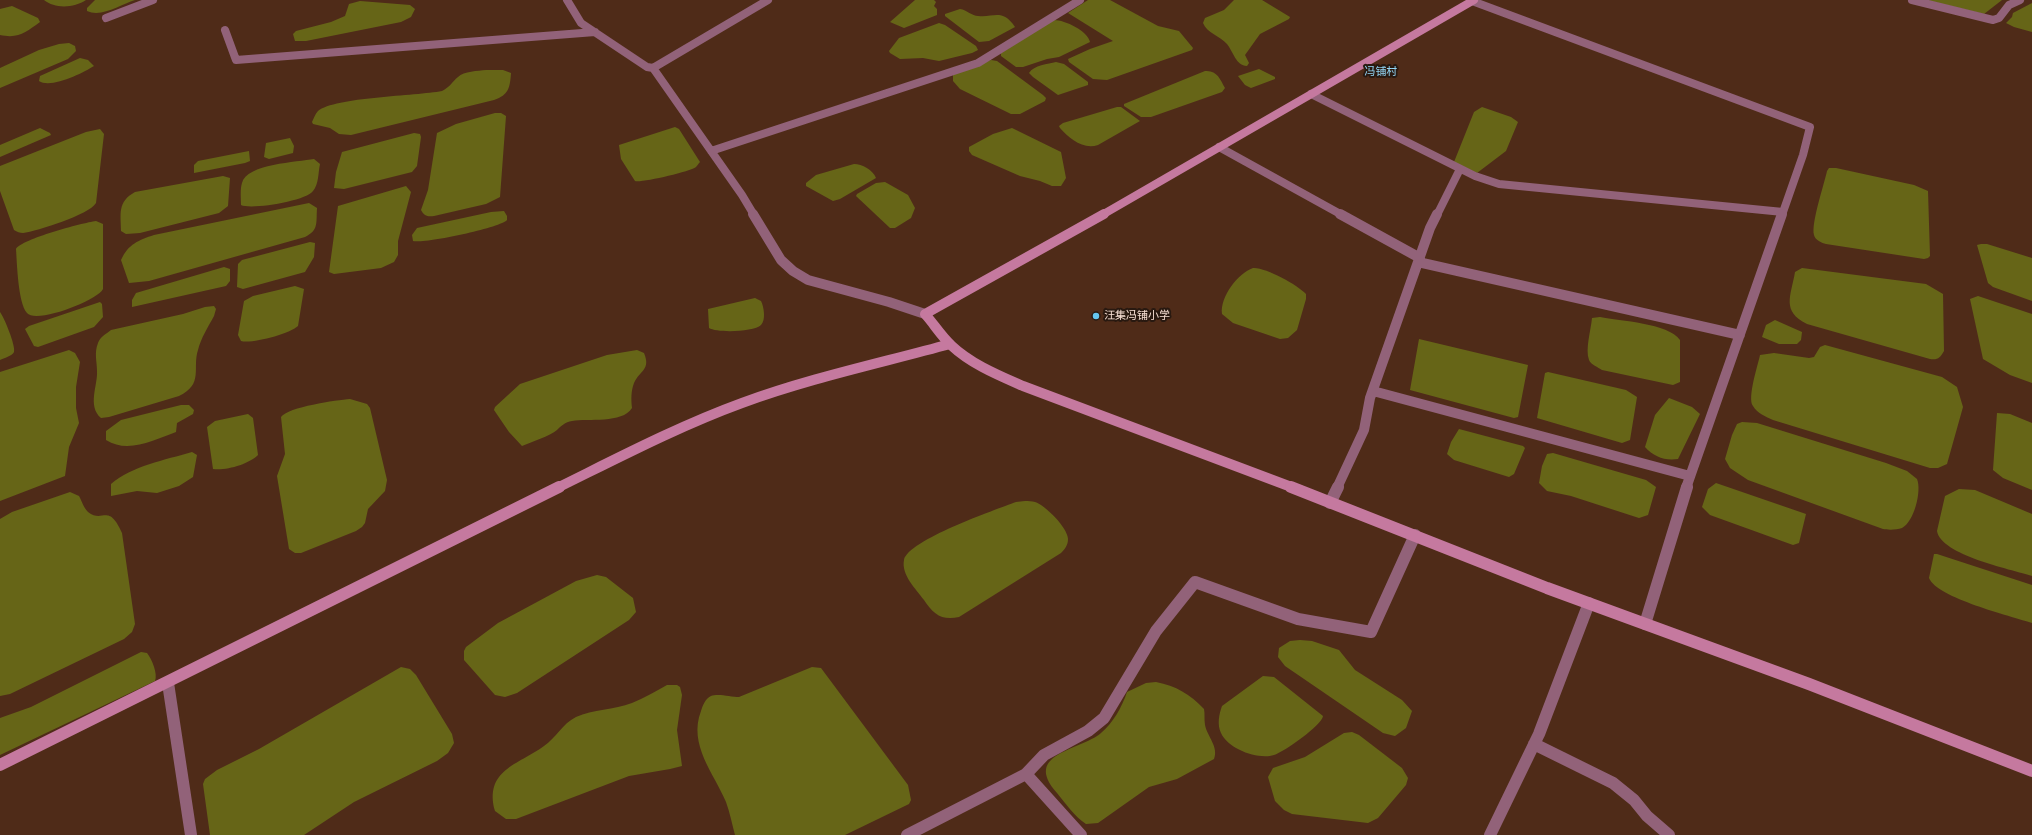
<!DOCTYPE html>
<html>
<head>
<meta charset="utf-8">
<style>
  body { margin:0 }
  canvas { display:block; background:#4f2b18 }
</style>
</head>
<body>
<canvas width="2032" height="835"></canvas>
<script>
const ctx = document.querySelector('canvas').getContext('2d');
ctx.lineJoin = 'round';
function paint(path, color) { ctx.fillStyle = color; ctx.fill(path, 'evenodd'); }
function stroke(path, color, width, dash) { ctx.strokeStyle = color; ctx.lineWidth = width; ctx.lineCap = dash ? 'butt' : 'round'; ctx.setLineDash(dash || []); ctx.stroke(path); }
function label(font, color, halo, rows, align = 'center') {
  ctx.font = font + ' "Asap Condensed","Noto Sans SC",sans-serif'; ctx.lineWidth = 4; ctx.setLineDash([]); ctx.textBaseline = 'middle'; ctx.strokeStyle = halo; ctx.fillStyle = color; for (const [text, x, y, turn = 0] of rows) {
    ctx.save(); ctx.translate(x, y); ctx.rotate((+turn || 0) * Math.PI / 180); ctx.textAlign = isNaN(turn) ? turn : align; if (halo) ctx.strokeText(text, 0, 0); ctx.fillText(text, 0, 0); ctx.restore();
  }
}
paint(new Path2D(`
  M44,0h42c-12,8 -31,9 -42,0z
  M95,0h40c-14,4 -33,18 -48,11v-3z
  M915,0h19l2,2 -2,4 3,3v6l-33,13 -14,-6z
  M1088,0h22l48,26 21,5 14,17 -1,2 -85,30 -14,-1 -24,-17 -1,-3 22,-10 23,-8 -45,-28z
  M1234,0h28l28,17 -1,2 -29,15 -15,21 4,8 -2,3c-11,0 -14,-15 -20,-22 -7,-8 -20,-11 -24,-21l2,-5 19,-8z
  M1926,0h76l-18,14z
  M360,1l50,4 5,4 -4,8 -10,5 -95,19h-11l-2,-7 3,-3 35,-9 14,-6 4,-12z
  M2032,3v29l-18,-5 -8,-4 6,-6 1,-4z
  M12,6l26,12 2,4c-14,10 -21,17 -40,13v-26z
  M960,9c7,1 12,7 18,7 16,2 24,-8 37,11l-26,14 -10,1 -34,-26v-2z
  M1054,20c11,0 34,11 36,22l-31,15 -12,2 -24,8h-7l-15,-11v-3z
  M939,23l6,2 31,21 2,4 -6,3 -33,8 -16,-3 -23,1 -10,-6 -1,-2 10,-13z
  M59,44l10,-1 6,3 1,5 -8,8 -68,29v-20l39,-18z
  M80,58l8,2 6,6c-11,7 -43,23 -55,15l1,-5z
  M991,60l6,1 46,34 3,3 -1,3 -25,13h-9l-51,-25 -7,-8v-6c11,-6 26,-9 38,-15z
  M1056,62l8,2 24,18v3l-30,10 -25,-18 -4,-4c5,-8 19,-9 27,-11z
  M1259,69l16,8v2l-24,9 -6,-3 -7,-9z
  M486,70h17l8,3c-1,14 -2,22 -17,27l-143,35 -12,-1 -9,-6 -17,-4 -1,-2c2,-4 3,-8 6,-11 17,-14 98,-15 124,-20 8,-4 10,-9 16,-14 6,-6 20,-6 28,-7z
  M1205,71c12,-1 15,8 20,17l-3,4 -71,25h-10l-17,-11v-2z
  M1117,107h4l19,14 -42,24c-15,5 -29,-7 -38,-17l-1,-2 4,-3z
  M1482,107l29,10 7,5 -12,29 -29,22 -23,-11 20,-50z
  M495,113h6l5,3 -6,81 -14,7 -52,12c-6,1 -10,0 -13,-6l7,-20 9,-57 19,-9z
  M675,127l4,2 21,33c-2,2 -3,4 -4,5 -7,5 -55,16 -61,14l-14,-22 -2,-14z
  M40,128l10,5 1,2 -51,22v-12z
  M1012,128l49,24 5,26 -5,8h-9l-12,-5 -20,-5 -48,-21 -3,-4v-4l24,-13z
  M100,129l4,5 -8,69c-7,12 -59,28 -73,30 -3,0 -6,-1 -9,-3l-14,-39v-25l86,-34z
  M414,133l6,1 1,3 -4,29 -5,6 -68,17 -10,-1 2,-16 6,-20z
  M290,138l4,8 -1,7 -24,6 -5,-2 2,-14z
  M249,151l1,10 -5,2 -51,10v-8l4,-4z
  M314,159l6,5c-2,9 -1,20 -7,27 -7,10 -62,19 -72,14 0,-7 -1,-16 1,-22 4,-19 56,-21 72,-24z
  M854,164c8,0 19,6 22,14l-36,21 -7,2 -27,-15v-3l10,-8z
  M1829,168h7l78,17 14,6 2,65 -2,2 -4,1 -98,-15c-4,-1 -11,-4 -12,-9 -3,-12 10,-50 13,-64z
  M223,176l7,2 -2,28 -9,7 -79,20 -14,1 -5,-3c0,-17 -4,-29 14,-39z
  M885,182l23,13 7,13 -4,10 -16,10h-5l-34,-32 1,-2 19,-11z
  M406,186l5,6 -13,49v14l-4,7 -13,6 -47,6 -5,-2 9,-66z
  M309,203l8,5c-1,15 2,22 -12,29l-156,44 -20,2 -8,-23c7,-16 18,-20 33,-25z
  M504,211l3,5v4c-7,8 -84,24 -94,21l-1,-6 5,-7 74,-16z
  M96,221l7,3v65c-6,12 -67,35 -76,24 -9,-10 -10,-50 -11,-64 6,-10 66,-26 80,-28z
  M310,242l5,1 -1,14 -9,15 -62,17 -6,-2 1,-23 4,-4z
  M1981,244h6l45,14v43l-39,-14 -5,-4 -11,-38z
  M224,267l6,2v12l-4,5 -94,21v-7l4,-7z
  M1253,268c12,-1 45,17 53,26v5l-9,31 -9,8 -8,1 -47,-16 -11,-9c-2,-17 16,-41 31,-46z
  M1802,268l124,16 17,10 1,57c-4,7 -6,9 -14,8l-123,-35c-26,-13 -16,-28 -12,-52z
  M295,286l9,3 -6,37c-9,8 -46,18 -57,15l-3,-6 6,-34 9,-5z
  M1978,296l54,18v69l-22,-8 -27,-16 -13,-60z
  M755,298l6,3c3,6 5,19 0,24 -7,7 -44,8 -52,3l-1,-19z
  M100,302l2,2 1,13 -9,10 -56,20 -4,-1 -9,-17 4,-3z
  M214,306l2,3 -2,7c-6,11 -13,22 -16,34 -6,18 6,34 -19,46l-70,21 -8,1c-14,-12 -3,-33 -4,-47 0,-10 -3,-18 1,-28 2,-6 8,-9 13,-13l72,-16 22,-7z
  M0,312c4,5 16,34 14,40 -2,4 -10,6 -14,8z
  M1600,317c20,4 68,6 80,23v42l-7,3 -71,-15c-4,-3 -11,-5 -13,-10 -4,-11 2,-30 3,-42z
  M1775,320l27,12 -1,8 -4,4h-18l-17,-7 4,-12z
  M1419,339l109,26 -10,52 -4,1 -104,-28z
  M1825,345l117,32 15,10 6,20 -16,57 -9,4h-8l-157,-48c-7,-3 -16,-7 -20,-14 -6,-8 5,-41 7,-51l14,-2 35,5 5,-1 6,-10z
  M69,350l6,3 5,9 -4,25v21l3,15 -10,24 -4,29 -65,25v-129z
  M637,350l7,3c7,17 -4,17 -10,30 -3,8 -3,16 -2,25 -10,16 -44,10 -60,13 -7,1 -11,5 -15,9 -7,6 -26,12 -35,16l-13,-14 -15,-22 1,-3 25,-23 87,-29z
  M1548,372l78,18 11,7 -7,43 -8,3 -85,-25 8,-45z
  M1669,398l23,9 8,7 -22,45c-13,2 -24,-2 -33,-12l10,-32z
  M350,399l17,5 3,4 17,72 -2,11 -17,18 -3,14 -3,4 -6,4 -55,22h-6l-6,-4 -12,-73 8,-22 -4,-37c7,-10 56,-17 69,-18z
  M181,405h8l5,5 -1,4 -16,9 -1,9c-22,8 -48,22 -70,8v-9l15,-11z
  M1997,413l13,1 22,9v67l-29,-12 -10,-8z
  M248,414l5,4 5,37c-9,9 -32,16 -45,14l-6,-42 8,-6z
  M1742,422l15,1 129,40 21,8 10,8c5,12 -3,43 -15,49 -6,2 -14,2 -19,1l-135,-49 -18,-12 -5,-9 7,-24 5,-11z
  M1459,429l64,17 2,2 -11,26 -5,3 -55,-17 -7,-6 4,-12z
  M192,452l5,3 -4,22 -14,9 -22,7 -20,-2 -26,5v-12c21,-18 54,-24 81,-32z
  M1553,453l93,27 10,7 -8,28 -9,3 -68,-22 -24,-5 -8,-8 3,-17 5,-12z
  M1716,483l90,31 -7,29 -6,2 -83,-30 -8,-8 6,-18z
  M1959,489l16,1 57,24v62c-22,-7 -91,-21 -95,-45l8,-35z
  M70,492l9,4c3,5 4,11 9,16 15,12 20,-10 34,21l13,91 -3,8 -8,7 -114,55 -10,2v-177l12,-7z
  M1025,501c3,0 7,0 10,1 10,3 33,26 33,37 0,6 -3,10 -7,14l-102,64c-17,4 -26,-3 -35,-17 -8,-11 -23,-25 -20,-40 4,-20 91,-50 112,-58z
  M1934,554h3l95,31v38c-21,-7 -95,-25 -103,-45z
  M597,575l9,2 27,21 3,14 -7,8 -112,73 -12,4 -10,-2 -31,-35v-9l2,-4 32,-24 78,-42z
  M1300,640l12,1 27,9 16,20 47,30 10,11 -6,17 -11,8 -12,-3 -98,-67 -7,-9 1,-9 11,-7z
  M141,652l6,1c5,6 11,21 8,28l-155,74v-37l31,-11z
  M401,667l9,2 6,6 36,59 2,9 -6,10 -11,8 -83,41 -50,33h-94l-7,-51 2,-5 12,-9 42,-21z
  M812,667l9,1 87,117 3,15 -2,4 -64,31h-110c-3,-11 -5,-22 -9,-33 -12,-29 -38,-57 -25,-91 2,-6 4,-12 10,-15 7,-3 20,1 28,1z
  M1263,676l11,1 49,39c-1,9 -39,36 -49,39 -16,5 -46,-6 -53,-22 -4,-8 -2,-19 1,-27z
  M1156,682c20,4 34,12 48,27 1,5 0,10 1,16 2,11 14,22 9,34l-37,20 -28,8 -51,36 -12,1c-11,-7 -20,-20 -29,-31 -35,-40 23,-42 44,-60 12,-10 21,-26 26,-41l19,-9z
  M667,685h10l3,2 2,8 -5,35 5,36 -12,3 -41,7 -113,43h-10l-11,-8c-11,-41 23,-46 49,-65 12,-8 18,-22 32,-29 17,-8 38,-7 56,-14 12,-5 24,-12 35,-18z
  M1352,732l7,3 43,33 6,10 -2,7 -28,33 -10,5 -76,-9 -8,-4 -9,-9 -7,-24 5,-9 32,-11 39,-24z`), '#666517');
stroke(new Path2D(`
  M567,0l14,23 66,44 6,1 115,-68
  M1912,0l81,20 6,-2 10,-13 11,-5
  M1472,1l338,126 -7,28 -21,60
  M106,18l47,-18
  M225,30l11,30 359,-28
  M653,68l89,127 12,20
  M1311,94l164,82 24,8 284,28
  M1219,147l123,68
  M711,151l267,-88 102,-63
  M1437,215l23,-46`), '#926279', 8);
stroke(new Path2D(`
  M753,214l28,46 12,11 15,9 81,22 36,12
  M1340,214l80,44
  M1418,262l322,73
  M1373,391l317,85
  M1337,488l27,-58 6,-32 60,-170 7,-14
  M1686,488l96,-274`), '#926279', 10);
stroke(new Path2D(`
  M1330,503l8,-16
  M1645,624l42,-137
  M168,683l23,152
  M1534,744l79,39 21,17 13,16 22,19
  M1026,774l55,61
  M907,835l119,-61 18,-19 44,-24 16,-13 52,-87 39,-49 103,37 73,13 44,-97
  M1490,835l49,-101 50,-131`), '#926279', 12);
stroke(new Path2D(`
  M1102,215l372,-215`), '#c5799f', 8);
stroke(new Path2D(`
  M1104,214l-179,100c9,10 16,22 26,31 20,19 47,30 72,41l271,102
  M557,488c61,-30 122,-62 185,-85 68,-25 139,-40 208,-59`), '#c5799f', 10);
stroke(new Path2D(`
  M1291,487l256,101 262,96 223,87
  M0,765l559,-278`), '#c5799f', 12);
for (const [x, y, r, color] of [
  [1096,316,4,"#65c5ee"]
]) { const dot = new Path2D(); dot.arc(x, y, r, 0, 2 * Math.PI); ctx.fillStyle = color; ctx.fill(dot); stroke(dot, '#291910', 1.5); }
label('11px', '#94d6f5', '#291910', [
  ["冯铺村",1381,72]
]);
label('11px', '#f9e1d5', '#291910', [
  ["汪集冯铺小学",1104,316]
], 'left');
</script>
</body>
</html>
